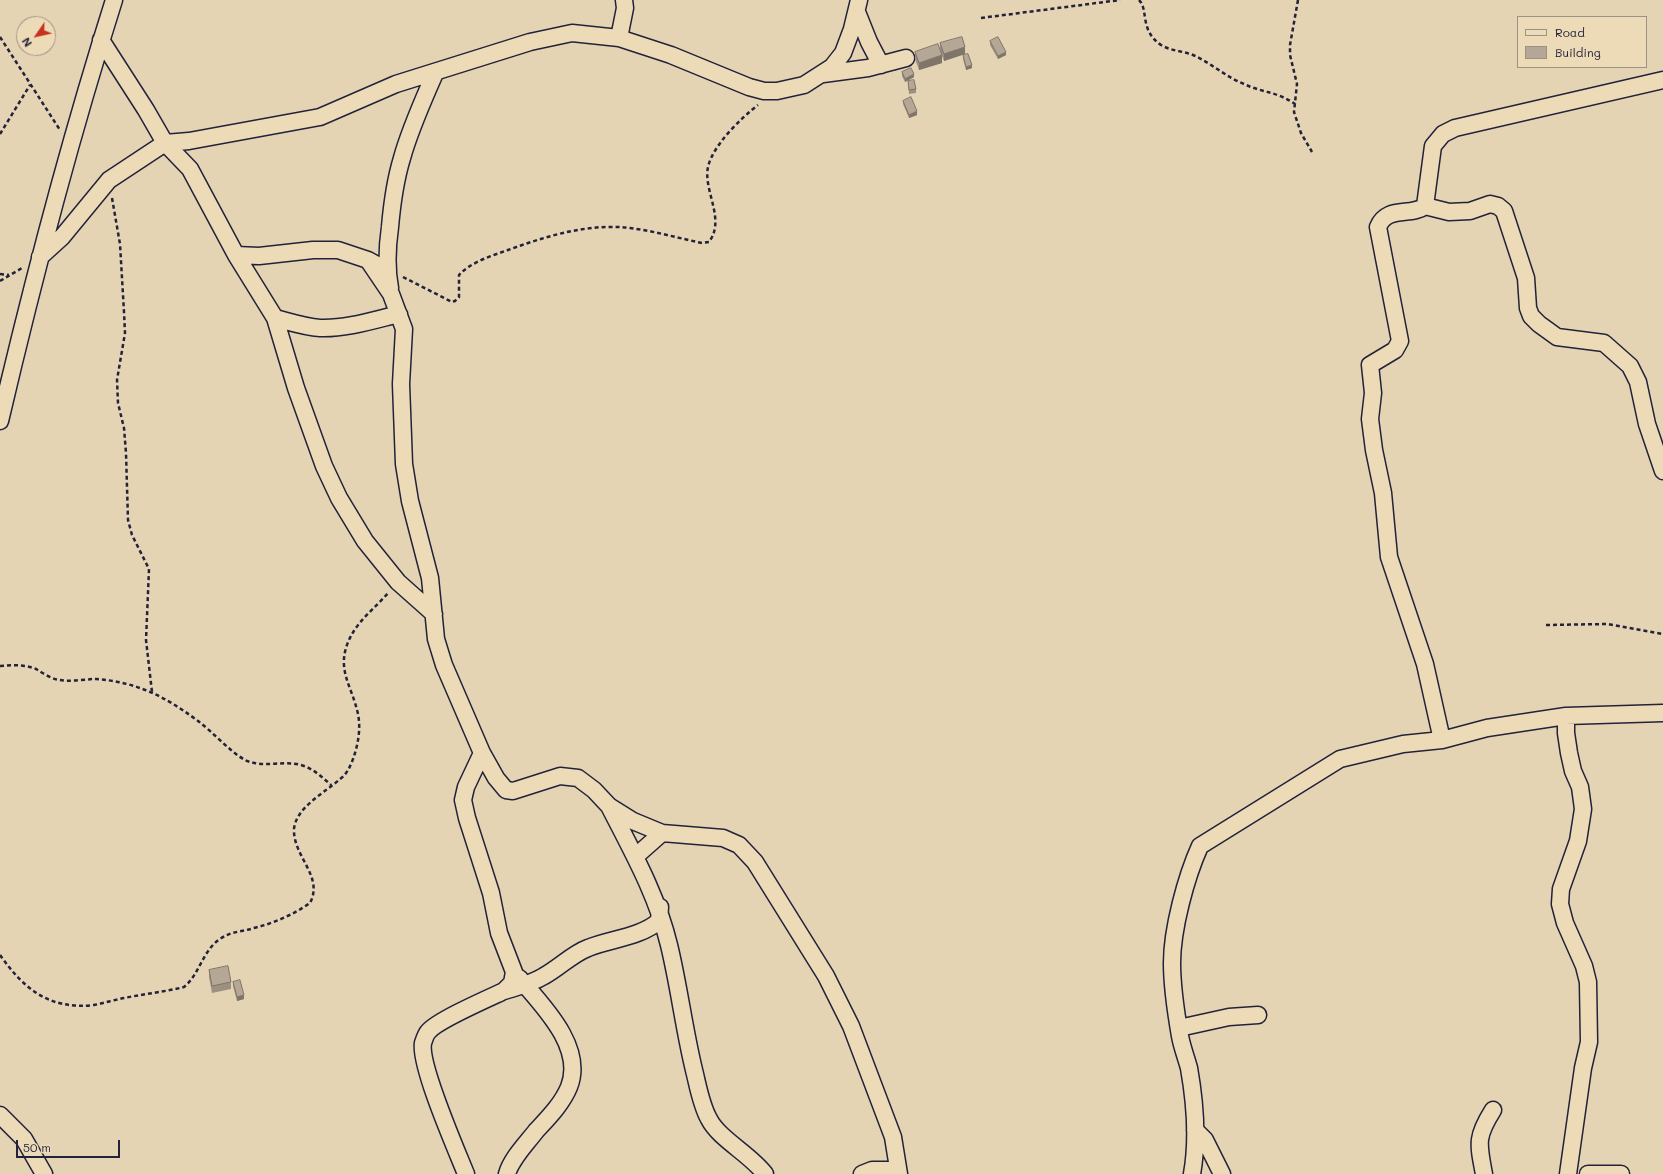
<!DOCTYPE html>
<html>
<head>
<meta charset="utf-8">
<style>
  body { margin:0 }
  #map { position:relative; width:1663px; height:1174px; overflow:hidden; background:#e5d4b3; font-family:Mali,sans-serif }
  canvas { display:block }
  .legend { position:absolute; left:1517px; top:16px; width:130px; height:52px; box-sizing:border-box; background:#eddbb8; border:1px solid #9c9186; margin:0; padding:5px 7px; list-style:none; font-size:12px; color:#22223b }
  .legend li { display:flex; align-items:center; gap:8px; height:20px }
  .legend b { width:20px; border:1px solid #9c9186 }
  .north { position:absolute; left:16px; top:16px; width:40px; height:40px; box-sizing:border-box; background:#eddbb8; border:1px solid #9c9186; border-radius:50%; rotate:236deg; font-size:11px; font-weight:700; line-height:16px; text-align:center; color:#22223b }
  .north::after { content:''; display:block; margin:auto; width:14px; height:18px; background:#c8321e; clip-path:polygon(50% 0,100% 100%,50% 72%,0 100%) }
  .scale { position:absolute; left:16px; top:1140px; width:104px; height:18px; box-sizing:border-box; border:2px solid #22223b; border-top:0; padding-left:5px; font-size:12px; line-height:14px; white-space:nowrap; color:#22223b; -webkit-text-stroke:3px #eddbb8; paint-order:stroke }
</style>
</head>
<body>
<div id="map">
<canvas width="1663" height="1174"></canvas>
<ul class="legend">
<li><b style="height:5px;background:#eddbb8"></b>Road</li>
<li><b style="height:11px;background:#b5a795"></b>Building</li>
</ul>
<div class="north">N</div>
<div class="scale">50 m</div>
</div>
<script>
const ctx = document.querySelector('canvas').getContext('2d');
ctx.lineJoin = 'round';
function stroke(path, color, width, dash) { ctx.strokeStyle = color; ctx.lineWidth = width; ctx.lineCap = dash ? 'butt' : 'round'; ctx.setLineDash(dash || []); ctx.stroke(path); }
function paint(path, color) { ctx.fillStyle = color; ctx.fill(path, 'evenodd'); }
const minor = new Path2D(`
  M857,12l12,30 12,23
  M619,38l6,-30 -1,-8
  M101,40l45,70 19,33 25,26 46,86 39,63 21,70 28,78 15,32 26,43 33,41 36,32
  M823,74l45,-6 38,-10
  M1425,206l24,6 21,-1 20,-7 8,2 6,5 22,67 2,30 3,8 8,8 18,13 47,6 26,23 8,16 9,42 16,47
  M236,255l23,1 54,-6h25l30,10 9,5
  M40,257l22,-20 47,-57 56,-37 24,-2 131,-24 76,-33 134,-42 42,-9 47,5 52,17 78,32 15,4h13l27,-6 28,-18 11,-14 9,-24 7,-29
  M368,260l23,34 13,35 -3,55 3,80 6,37 20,77 6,61 8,26 38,88 14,25 10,12 7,1 47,-15 18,2 16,12 15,16 24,15 29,12 61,5 16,7 16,17 71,114 25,50 42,111 6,37
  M390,288c-4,-21 -3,-40 0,-61 2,-23 5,-46 12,-69 8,-29 21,-57 33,-85
  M275,318c15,4 30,9 45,10 26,1 54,-8 79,-14
  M0,421c33,-141 70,-282 114,-421
  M1566,716v17l3,20 4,18 7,16 3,22 -5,32 -17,48 -1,15 5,19 19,43 4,16 1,60 -6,26 -15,106
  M1442,740l-17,-76 -36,-107 -6,-64 -9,-43 -4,-31 3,-26 -3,-28 25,-15 5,-9 -22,-114c9,-22 33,-10 47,-21l8,-60 10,-12 12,-6 208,-48
  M609,806c23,45 48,89 60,139 10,41 15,84 25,125 4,16 7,35 15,49 10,20 41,35 56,55
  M636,856l26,-23
  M504,991c13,-4 27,-7 40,-15 15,-8 28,-22 44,-28 22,-9 53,-11 71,-27l1,-14
  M1179,1028l50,-11 29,-2
  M0,1115l24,24 20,35
  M1195,1130l10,10 17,34
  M466,1174c-10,-25 -47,-109 -43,-131 1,-3 3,-9 5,-11 8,-11 61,-34 76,-41l8,-8 2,-11 -15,-39 -8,-40 -24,-75 -4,-18 3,-13 16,-34
  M507,1174c4,-15 19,-30 29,-43 12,-13 26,-27 33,-44 16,-40 -27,-82 -50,-109
  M862,1174l10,-4h26
  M1192,1174c6,-34 3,-72 -3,-106 -3,-11 -7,-21 -9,-32 -4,-23 -8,-49 -8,-73 0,-34 14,-86 28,-117l140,-87 63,-15 39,-4 45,-12 79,-12 97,-3
  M1484,1174c-6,-31 -8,-37 9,-64
  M1588,1174h33`);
stroke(minor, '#22223b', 19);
stroke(new Path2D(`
  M1139,0c10,10 0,30 22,45 10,6 22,6 32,10 18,8 33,22 51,29 19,9 32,7 51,20
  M1298,0l-8,45v10l7,29 -3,28 7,21 11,19
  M981,18l139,-18
  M0,37l60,93
  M0,134l30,-49
  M112,198l8,46 4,68 1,21 -8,47 1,23 6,25 2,25 2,67 4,15 17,34 -3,71 6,52
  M0,274l9,1
  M403,277l49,25 3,-1 4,-4v-22c12,-13 32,-19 49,-25 39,-14 80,-27 122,-22 24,3 48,10 72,15l7,-1c17,-23 -6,-51 -1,-75 5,-22 33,-49 50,-62
  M0,281l22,-13
  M1546,625l61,-1 56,10
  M0,666c12,-1 24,-2 36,3 7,4 15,10 24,11 12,2 25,-1 36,-1 41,3 70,18 102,42 15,11 31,30 47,39 19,9 40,-1 59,6 11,4 19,12 27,19
  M0,955c24,34 49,55 94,50 10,-2 20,-5 30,-7 20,-4 40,-6 60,-11 16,-13 18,-36 36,-48 11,-8 22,-7 34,-11 20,-5 39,-13 56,-25 14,-27 -17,-46 -16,-74 2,-22 32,-37 46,-50 7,-5 10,-12 13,-20 5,-14 8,-30 5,-45 -6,-29 -24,-46 -7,-78 8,-16 25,-29 37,-43`), '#22223b', 2.5, [4, 3]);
stroke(minor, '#eddbb8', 16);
paint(new Path2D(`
  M990,41l16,14 -8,4 -8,-14z
  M940,43l25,11 -21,7 -4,-10z
  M915,52l27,11 -23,7 -4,-11z
  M963,55l9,13 -6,2 -3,-11z
  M902,72l12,5 -9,5 -3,-6z
  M908,81l8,8v4l-7,1z
  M903,101l14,14 -8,3 -6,-14z
  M209,970l22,12v7l-19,4 -3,-16z
  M233,982l11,17 -7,2 -4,-15z`), '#9c9080');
paint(new Path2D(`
  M965,47v7l-21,7v-7z
  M1006,52v3l-8,4v-3z
  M942,55v8l-23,7v-7z
  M972,65v3l-6,2v-3z
  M914,74v3l-9,5v-3z
  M917,111v4l-8,3v-3z
  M244,995v4l-7,2v-4z`), '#7f7568');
const building = new Path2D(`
  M962,37l3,10 -21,7 -4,-11z
  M998,37l8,15 -8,4 -8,-15z
  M938,44l4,11 -23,8 -4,-11z
  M968,54l4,11 -6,2 -3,-12z
  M911,68l3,6 -9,5 -3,-7z
  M914,80l2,9 -7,1 -1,-9z
  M911,97l6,14 -8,4 -6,-14z
  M228,966l3,16 -19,4 -3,-16z
  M240,980l4,15 -7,2 -4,-15z`);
paint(building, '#b5a795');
stroke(building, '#7f7568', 1);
</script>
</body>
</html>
